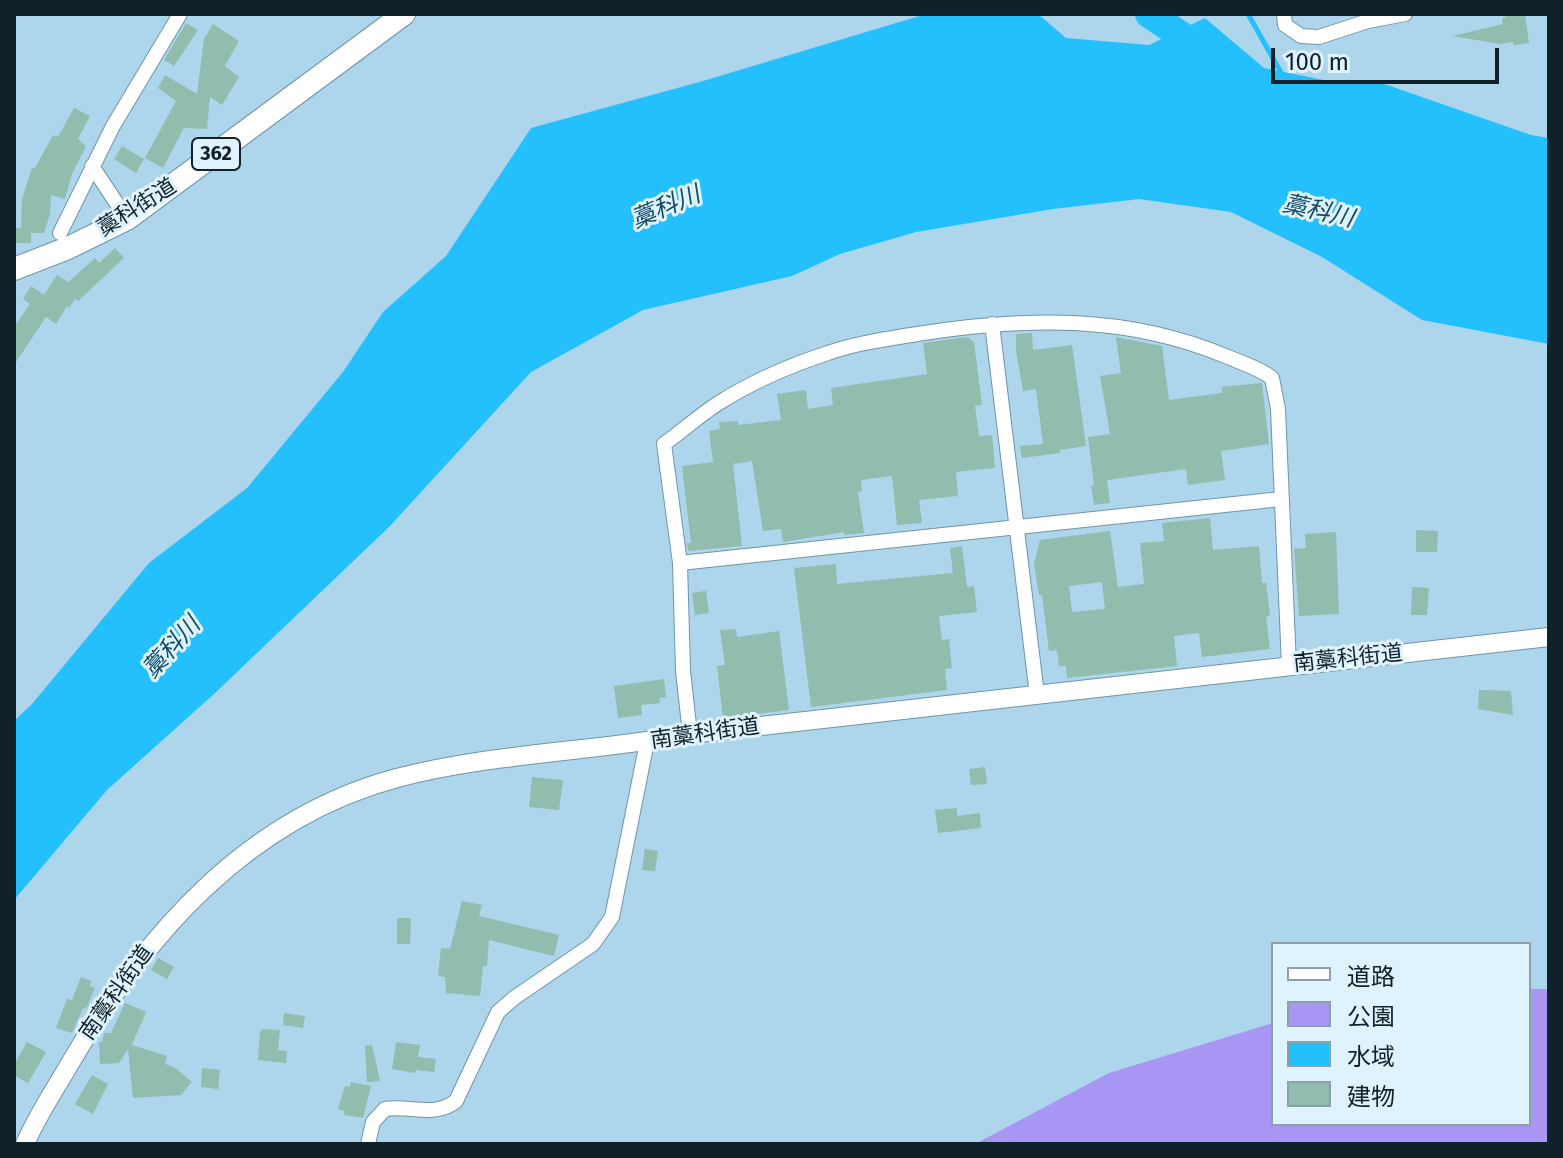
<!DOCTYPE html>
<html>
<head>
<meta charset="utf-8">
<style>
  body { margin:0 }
  #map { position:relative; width:1563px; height:1158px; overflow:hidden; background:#add5eb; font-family:"Fira Sans","Noto Sans JP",sans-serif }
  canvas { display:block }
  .frame { position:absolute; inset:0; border:16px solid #112129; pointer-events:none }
  .legend { position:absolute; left:1271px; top:942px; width:260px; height:184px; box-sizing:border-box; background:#dff3fe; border:2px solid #8d9fa9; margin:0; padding:10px 14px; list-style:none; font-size:24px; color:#112129 }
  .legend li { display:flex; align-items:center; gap:16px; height:40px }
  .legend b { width:40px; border:2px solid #8d9fa9 }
  .scale { position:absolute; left:1271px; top:48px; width:228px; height:36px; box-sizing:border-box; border:4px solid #112129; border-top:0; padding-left:10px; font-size:24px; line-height:28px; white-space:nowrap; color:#112129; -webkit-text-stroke:6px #dff3fe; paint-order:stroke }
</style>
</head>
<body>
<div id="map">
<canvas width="1563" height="1158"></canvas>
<div class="frame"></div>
<ul class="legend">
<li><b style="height:10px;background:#fff"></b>道路</li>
<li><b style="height:22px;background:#a996f4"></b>公園</li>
<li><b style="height:22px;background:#24c0fe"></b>水域</li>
<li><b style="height:22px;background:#90bdad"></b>建物</li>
</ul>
<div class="scale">100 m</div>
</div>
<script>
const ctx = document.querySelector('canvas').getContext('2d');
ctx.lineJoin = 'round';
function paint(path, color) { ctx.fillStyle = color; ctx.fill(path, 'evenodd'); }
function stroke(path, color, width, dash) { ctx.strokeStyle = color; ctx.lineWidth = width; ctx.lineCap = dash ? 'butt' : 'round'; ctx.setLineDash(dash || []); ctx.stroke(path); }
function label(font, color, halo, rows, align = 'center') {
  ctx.font = font + ' "Fira Sans","Noto Sans JP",sans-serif'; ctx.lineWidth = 6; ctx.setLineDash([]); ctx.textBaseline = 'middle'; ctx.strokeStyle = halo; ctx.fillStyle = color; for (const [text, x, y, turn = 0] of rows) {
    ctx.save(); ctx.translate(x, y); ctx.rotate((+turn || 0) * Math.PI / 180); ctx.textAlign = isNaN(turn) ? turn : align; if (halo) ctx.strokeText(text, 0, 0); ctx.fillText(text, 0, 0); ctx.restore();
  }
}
paint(new Path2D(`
  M1529,989h20v155h-574l134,-71 164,-50v101h256z`), '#a996f4');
paint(new Path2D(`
  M926,14h112l28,24 83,7 56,-27 59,50 75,15 34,-3 158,55 18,3v206l-127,-24 -100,-63 -91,-45 -92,-13 -86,10 -137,23 -76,22 -48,22 -149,34 -112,62 -142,155 -175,167 -107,96 -93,110v-179l18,-17 117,-141 98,-75 96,-116 40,-60 63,-56 85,-128 172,-47z`), '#24c0fe');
stroke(new Path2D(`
  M1248,14l35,62`), '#24c0fe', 5);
stroke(new Path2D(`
  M1149,14l59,39`), '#24c0fe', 28);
paint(new Path2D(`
  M1506,14h19l4,29 -15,2 -1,-3 -13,2 -47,-8 50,-12 -1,-6 4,-1z
  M186,23l12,7 -24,36 -10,-6z
  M213,24l26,17 -14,25 14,11 -17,28 -12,-8 -3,32 -23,-1 -21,40 -18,-10 31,-57 -18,-13 7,-13 32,19 7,-55z
  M74,108l16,8 -12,23 8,7 -14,28 -7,25 -14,-4 -1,19 -6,19h-13v10h-17v-15h7l1,-29 10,-31h3l18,-33 5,2z
  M122,146l22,13 -8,14 -22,-14z
  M115,248l9,10 -46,43 -3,-2 -6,9 -2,-2 -11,18 -10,-7 -32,48v-38l16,-23 -7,-5 8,-13 13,9 13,-20 11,7 27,-24 4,5z
  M1032,333l1,17 39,-5 14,101 -26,4v3l-38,5 -2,-12 23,-2 -7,-55 -13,2 -7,-40v-17z
  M968,337l6,5 8,63 -7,1 4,30 13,-1 3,33 -39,4 2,24 -39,4 3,23 -25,2 -5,-49 -31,4 1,11 -4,1 6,41 -20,2v-3l-61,10 -2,-13 -18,2 -11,-70 -19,3 9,82 -54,5 -1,-8h4l-9,-77 31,-4 -4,-31 11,-2 -1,-7 19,-1v4l43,-5 -4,-26 29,-4 2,19 25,-4 -2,-17 96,-14 -4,-31z
  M1116,337l46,9 7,54 53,-7v-6l40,-4 7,61 -48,7 4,29 -37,5 -2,-16 -79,11 3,23 -16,2 -3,-20h3l-6,-48 22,-3 -10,-58 21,-3z
  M1210,518l3,32 46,-4 3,37h4l4,33h-4l4,33 -68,8 -3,-24 -25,3 3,30 -110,12 -1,-12h-7l-2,-16 -8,1 -7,-56h-3l-5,-31 6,-24 70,-9 8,56 26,-3 -4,-41 24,-2 -2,-18zM1102,582l3,27 -33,3 -3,-26z
  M1416,530l22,1 -1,21h-21z
  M1336,532l3,82 -40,2 -5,-67 12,-1 -1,-14z
  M962,546l5,41 7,-1 3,26 -38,4 3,24 7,-1 3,29 -7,1 2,21 -136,17 -17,-139 42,-4 1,20 116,-11 -3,-25z
  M1412,587l17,1 -2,27h-16z
  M706,591l3,22 -14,2 -3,-22z
  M736,629l1,8 42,-6 10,79 -66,8 -6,-52 8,-1 -5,-35z
  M664,679l2,18 -7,1 1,5 -19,2 1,10 -24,3 -4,-32z
  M1479,690l32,1 2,24 -35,-6z
  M985,767l2,17 -16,1 -2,-16z
  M532,777l31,3 -4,30 -30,-3z
  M957,808v8l23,-3 1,15 -43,5 -3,-23z
  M645,849l13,2 -3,20 -13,-1z
  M462,901l20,4 -3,11 80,19 -5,21 -65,-16 -2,26h-4l-3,30 -34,-3 -1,-16 -7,-1 3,-28 9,1z
  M397,918h14l-1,26h-13z
  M158,958l16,9 -7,12 -16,-9z
  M81,977l10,4 -1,5 5,2 -9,21 -3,-1 -11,25 -16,-5 11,-29 5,1z
  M125,1003l21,9 -14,33 35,11 -2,8 9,3 18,15 -11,13 -48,3 -5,-49 -9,14 -19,1 -1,-22h3l2,-9h7z
  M284,1013l21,3 -2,12 -20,-3z
  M263,1029l17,1 -2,20 9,1 -1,12 -28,-3 2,-28z
  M27,1042l19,10 -18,31 -14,-8v-10z
  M396,1042l24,3 -2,12 18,2 -2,13 -18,-2 -1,3 -23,-4z
  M372,1045l8,36 -13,1 -2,-36z
  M202,1068l18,2 -2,19 -17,-2z
  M92,1075l16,9 -15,30 -18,-10z
  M351,1082l20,4 -8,32 -19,-3 1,-4 -7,-2 7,-23 5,1z`), '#90bdad');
const minor = new Path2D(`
  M1284,14l1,11 16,11 18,1 49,-16 37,-7
  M92,166l35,53
  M60,233l53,-107 67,-112
  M992,324l45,371
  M680,563l601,-64
  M690,734l-7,-63 -3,-108 -16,-119c18,-13 35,-28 53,-40 33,-21 74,-39 111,-51 28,-10 59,-14 89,-19 106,-17 209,-20 311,23 14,6 31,11 44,21l6,31 11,257
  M368,1144l5,-22 12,-13c25,-4 50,9 71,-8l42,-89 16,-14 79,-54 19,-27 35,-175`);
const major = new Path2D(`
  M25,1144c12,-28 29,-53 44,-79 76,-130 178,-247 328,-287 96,-25 196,-26 293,-44l859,-97`);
const highway = new Path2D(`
  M14,269l54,-21 59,-29 277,-205`);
stroke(minor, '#6f95a9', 16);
stroke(major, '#6f95a9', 20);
stroke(highway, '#6f95a9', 24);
stroke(minor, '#fff', 14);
stroke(major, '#fff', 18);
stroke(highway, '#fff', 22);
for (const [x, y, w] of [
  [216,154,48]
]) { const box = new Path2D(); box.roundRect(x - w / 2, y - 16, w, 32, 6); ctx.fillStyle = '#dff3fe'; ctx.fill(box); stroke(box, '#112129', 2); }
label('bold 20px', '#112129', null, [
  ["362",216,154]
]);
label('22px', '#112129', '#dff3fe', [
  ["藁科街道",137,208,-32],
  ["南藁科街道",1348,659,-6],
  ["南藁科街道",705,734,-8],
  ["南藁科街道",117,993,-55]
]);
label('italic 24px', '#104b64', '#dff3fe', [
  ["藁科川",666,208,-23],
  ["藁科川",1318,212,13],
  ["藁科川",172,648,-48]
]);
</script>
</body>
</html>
